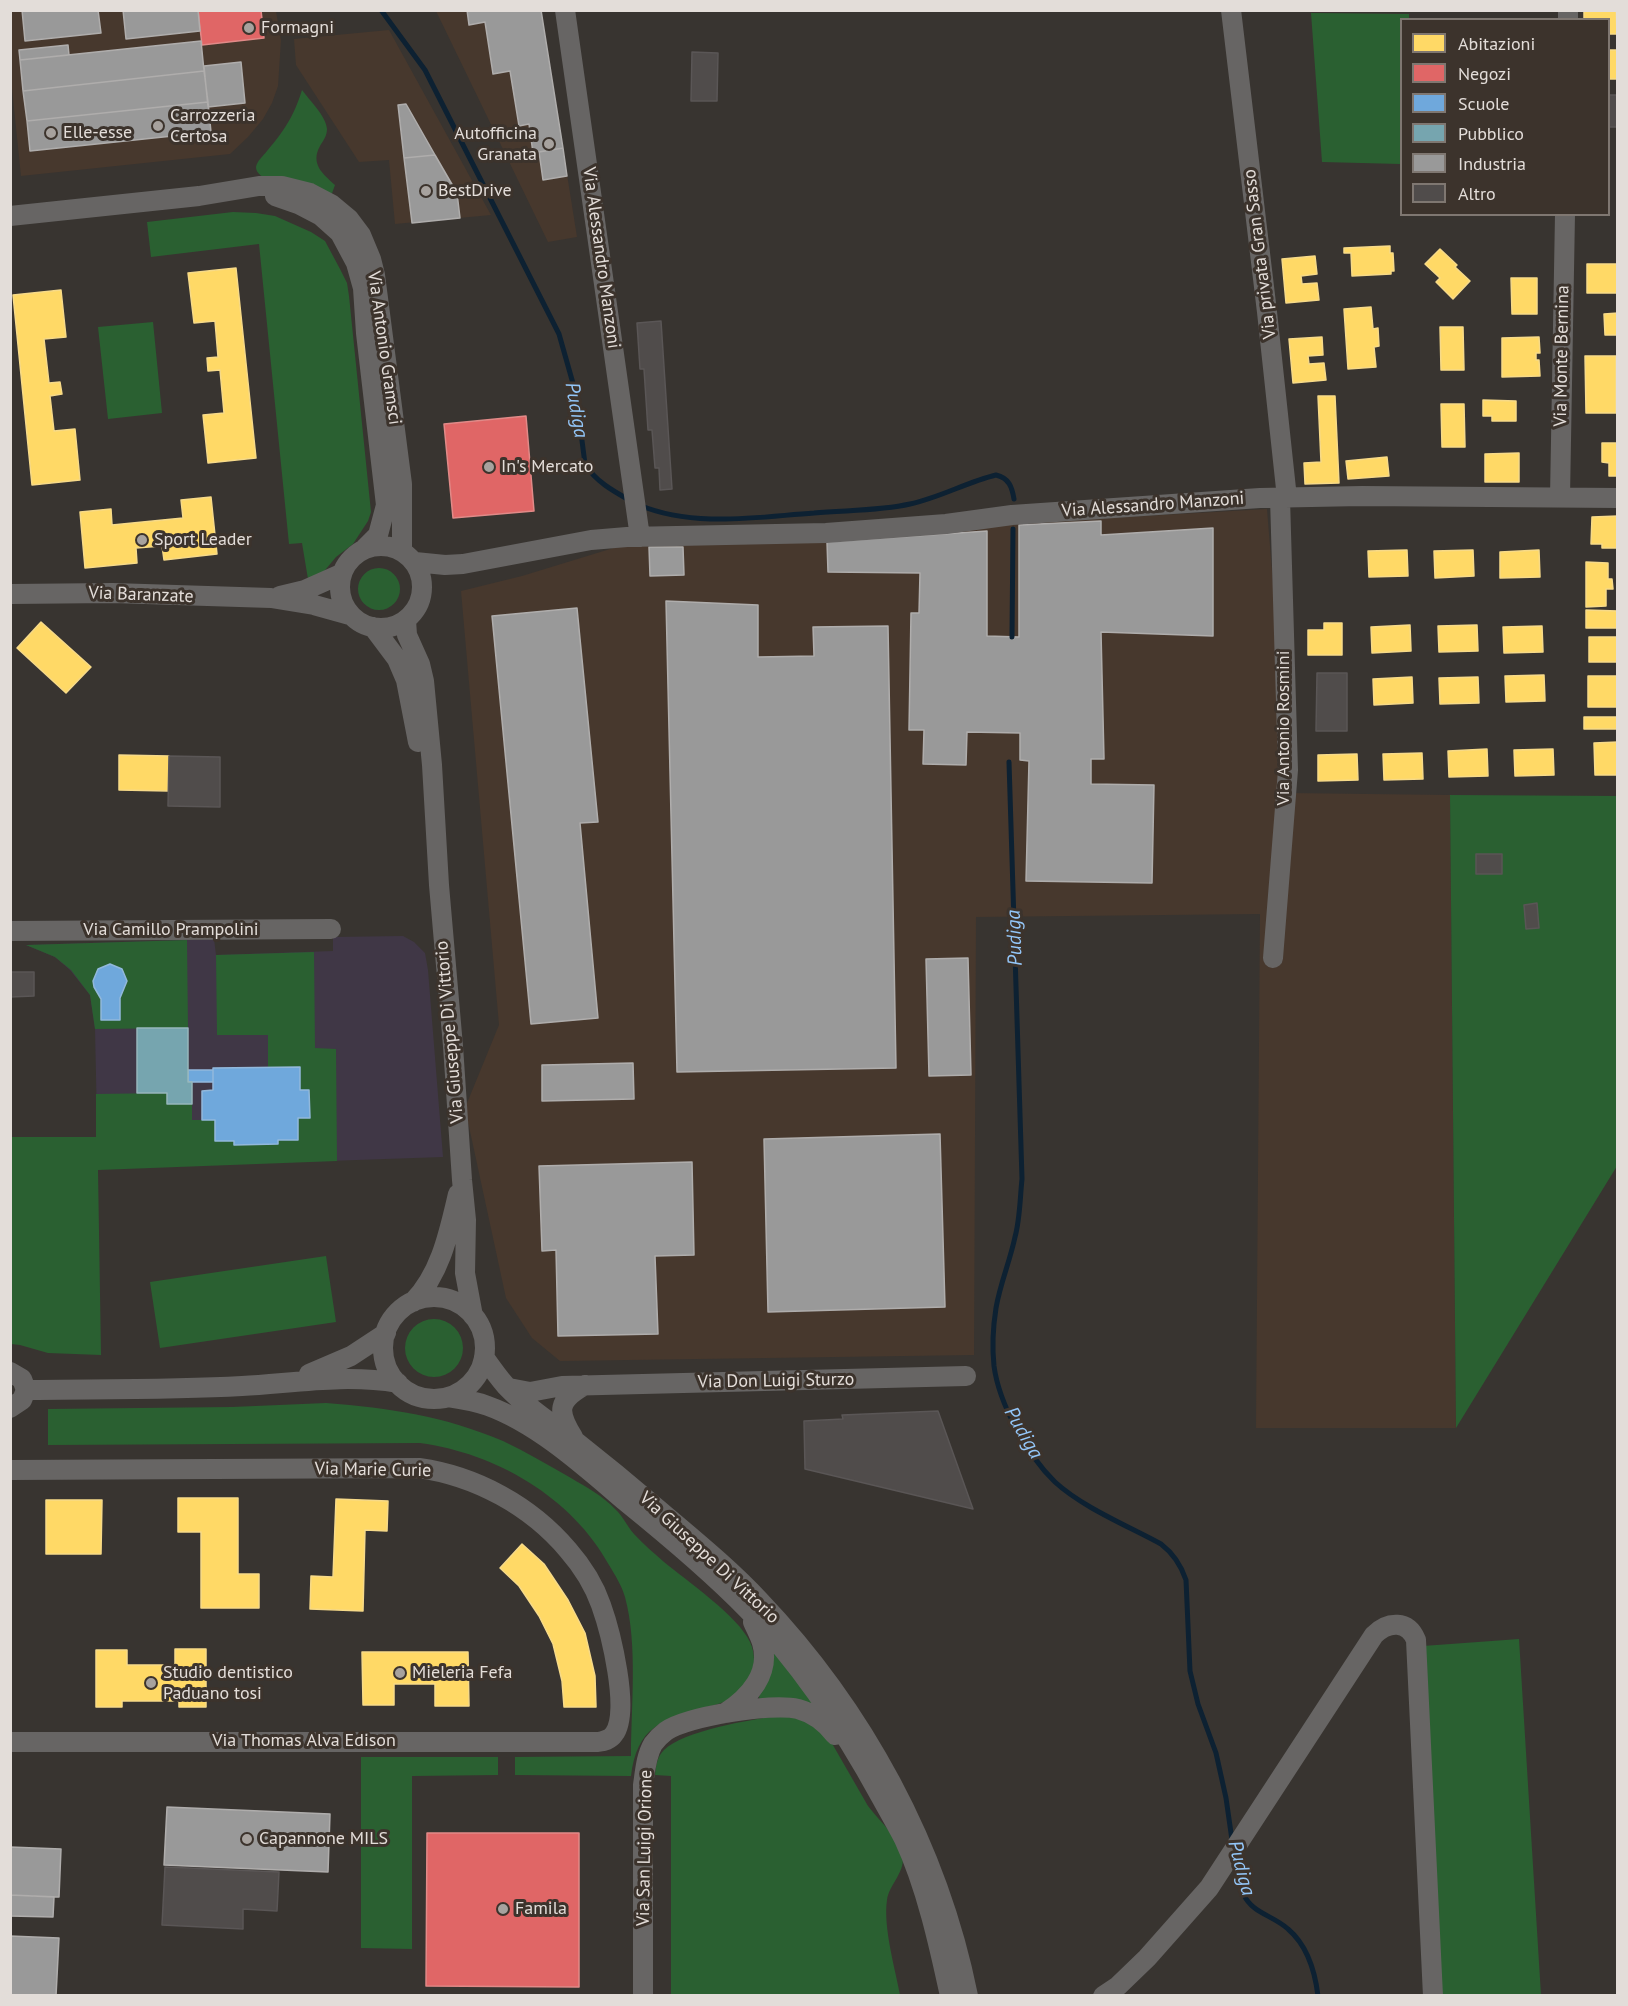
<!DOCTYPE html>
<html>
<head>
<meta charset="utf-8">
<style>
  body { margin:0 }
  #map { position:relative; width:1628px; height:2006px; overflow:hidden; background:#383430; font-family:"PT Sans",sans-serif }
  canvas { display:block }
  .frame { position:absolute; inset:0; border:12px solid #e3ddd9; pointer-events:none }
  .legend { position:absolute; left:1400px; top:18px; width:210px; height:198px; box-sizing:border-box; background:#3c332c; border:2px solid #7f7771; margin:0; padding:8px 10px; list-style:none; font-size:18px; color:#e3ddd9 }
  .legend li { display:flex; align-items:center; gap:12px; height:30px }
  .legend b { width:30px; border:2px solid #7f7771 }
</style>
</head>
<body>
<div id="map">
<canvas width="1628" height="2006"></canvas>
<div class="frame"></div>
<ul class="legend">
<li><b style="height:16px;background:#ffd966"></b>Abitazioni</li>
<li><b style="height:16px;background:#e06666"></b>Negozi</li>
<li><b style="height:16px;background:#6fa8dc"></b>Scuole</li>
<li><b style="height:16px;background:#76a5af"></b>Pubblico</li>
<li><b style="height:16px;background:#999"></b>Industria</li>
<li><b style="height:16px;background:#504c4b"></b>Altro</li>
</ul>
</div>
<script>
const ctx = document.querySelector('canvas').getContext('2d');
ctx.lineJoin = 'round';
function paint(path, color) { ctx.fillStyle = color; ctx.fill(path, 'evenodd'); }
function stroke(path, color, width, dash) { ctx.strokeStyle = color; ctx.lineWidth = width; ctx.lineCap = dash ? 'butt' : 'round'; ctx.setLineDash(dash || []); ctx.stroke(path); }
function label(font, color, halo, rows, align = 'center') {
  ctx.font = font + ' "PT Sans",sans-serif'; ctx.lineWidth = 6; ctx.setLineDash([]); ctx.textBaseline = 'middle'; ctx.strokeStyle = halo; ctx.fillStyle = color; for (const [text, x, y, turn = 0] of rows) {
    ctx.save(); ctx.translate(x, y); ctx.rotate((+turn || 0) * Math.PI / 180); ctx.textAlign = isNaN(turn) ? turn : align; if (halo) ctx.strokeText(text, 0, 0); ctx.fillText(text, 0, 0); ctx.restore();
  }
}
paint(new Path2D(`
  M10,11h266l5,29 -3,46 -6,17 -9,16 -15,18 -18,17 -209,22 -10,-97z
  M436,11h105l36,226 -29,5z
  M389,30l102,185 -96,9 -6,-64 -30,2 -63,-97 -2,-26z
  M1267,509l21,261 -2,23 164,2 6,633h-200l4,-514 -284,3 -2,438 -414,6 -28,-23 -26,-40 -41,-190 34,-83 -38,-434 61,-15 98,-30z`), '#47382d');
paint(new Path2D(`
  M403,936l11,6 11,11 3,17 15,187 -345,12 -3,-140 -5,-34 -20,-25 -15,-13 -29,-12 188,-6 2,16 117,-4v-14z`), '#403746');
paint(new Path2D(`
  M1311,13l98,1v5l-7,1 -1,144 -79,-2z
  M302,90c8,11 24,26 25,39 0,7 -4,12 -7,17 -10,18 3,28 15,39l-4,11 -67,-18c-4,-3 -8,-6 -8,-11 1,-6 7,-11 11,-16 17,-20 27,-35 35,-61z
  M233,212l23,1 19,3 36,16 14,9 15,28 7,14 2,13 22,216 -3,9 -15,23 -17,13 -15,18 -13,4 -6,-36 -13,1 -30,-300 -108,13 -4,-35z
  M153,322l9,91 -54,6 -10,-92z
  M358 589a21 21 0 1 1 42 0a21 21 0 1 1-42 0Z
  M1450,795l168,1 -1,370 -161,262z
  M187,940l1,88 -93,1 -5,-34 -19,-25 -16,-13 -29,-12z
  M314,952l1,96 21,1 1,112 -239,9 3,185 -53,-2 -28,-8 -9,-1v-207h85v-43l71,-1 25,11v16h23v21h19l1,4 42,-1 1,-4h20v-22h12l-1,-27 -9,-1 -32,-23v-32h-51l-1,-80z
  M326,1256l10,66 -176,26 -10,-66z
  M405 1348a29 29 0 1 1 58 0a29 29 0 1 1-58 0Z
  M326,1403c64,5 118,13 177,38 23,11 45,24 68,37 15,9 32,18 44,31 8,7 12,17 19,25 9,10 20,19 30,28 23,19 74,54 86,80 6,12 5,28 -1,40 -2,3 -6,7 -9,9 -11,11 -22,13 -36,17 -43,12 -67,19 -73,68l-116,-1v-18l116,-1c0,-49 7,-111 -6,-159 -3,-11 -10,-22 -16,-32 -37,-68 -114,-112 -189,-122l-372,2v-36l184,-2z
  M1519,1639l22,356h-102l-16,-349z
  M774,1652l41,53 -55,-5 -1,-3 12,-43z
  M779,1716l25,3 22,14 42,73c12,16 28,28 34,48 5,17 -13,30 -15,46 -4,27 8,68 13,95h-229v-219l-16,-1c1,-9 2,-18 9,-25 19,-19 88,-31 115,-34z
  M361,1757h137v18l-86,1v173l-51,-1z`), '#2a6031');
const homes = new Path2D(`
  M1584,10h32l1,24h-9v-14h-24z
  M1608,50h10v29h-10z
  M1390,246v7h3l1,18h-3v3l-39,2 -1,-23h-7v-5z
  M1440,249l17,16 -2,2 15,14 -17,18 -17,-17 4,-4 -15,-14z
  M1315,256l2,18 -16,2 1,8 15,-1 2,17 -33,3 -4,-44z
  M1587,264h31v29h-31z
  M236,268l20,190 -48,5 -5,-48 21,-2 -4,-43 -12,1 -1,-13 11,-1 -3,-36 -21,2 -6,-50z
  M1511,278h26v36h-25z
  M61,290l5,47 -22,2 5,44 11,-1 2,12 -12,2 4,35 21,-2 5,51 -48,5 -19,-190z
  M1371,307l2,22 5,-1 1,18 -5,1 2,20 -28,2 -4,-60z
  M1618,313v22h-13l-1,-21z
  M1440,327h23l1,43h-23z
  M1322,337l1,18 -15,1 1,8 15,-1 2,17 -33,3 -4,-44z
  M1539,337l1,16h-4v7h3l1,16 -38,1v-39z
  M1585,356h31v57h-30z
  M1318,396h17l4,87 -34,1 -1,-21 17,-1z
  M1483,400l33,1v20h-24v-5h-9z
  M1441,404h23l1,43h-23z
  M1602,443h16v33h-9v-13l-7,-1z
  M1519,453v29h-34v-28z
  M1387,457l2,19 -41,3 -2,-18z
  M211,497l6,57 -53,6 -2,-14 -26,2 1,15 -52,5 -5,-56 31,-3 1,16 71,-7 -2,-18z
  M1618,516v32h-16v-4h-11l1,-27z
  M1407,550l1,26 -39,1 -1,-26z
  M1473,550l1,26 -39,2 -1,-27z
  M1539,550l1,27 -40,1v-26z
  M1586,562l22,1v16h4l1,10h-7v17l-20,1z
  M1586,610l32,1v17h-32z
  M41,622l50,45 -25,26 -49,-45z
  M1324,623h18v32h-34v-25h16z
  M1410,625l1,26 -39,2 -1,-26z
  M1477,625l1,26 -39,1 -1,-26z
  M1542,626l1,26 -39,1 -1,-26z
  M1589,637h29v25h-29z
  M1544,675l1,26 -39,1 -1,-26z
  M1588,676h30v31h-30z
  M1412,677l1,26 -39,2 -1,-26z
  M1478,677l1,26 -39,1 -1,-26z
  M1584,717h34v12h-34z
  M1618,742v33h-23l-1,-32z
  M1487,749l1,27 -39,1 -1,-26z
  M1553,749l1,26 -39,1 -1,-26z
  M1422,753l1,26 -39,1 -1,-26z
  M1357,754l1,26 -40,1v-26z
  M119,755l50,1 -1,35 -49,-1z
  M178,1498h60v76h21v34h-58v-76h-23z
  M336,1499l52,2 -1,30 -22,-1 -2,81 -53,-2 1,-33 22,1z
  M46,1500h56l-1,54h-55z
  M522,1544l22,20 24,36 17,33 10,43 1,31h-32l-2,-26 -9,-37 -14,-28 -20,-30 -19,-18z
  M175,1649h31v58h-27v-6h-57v6h-26v-57h31v15h48z
  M362,1652h106l1,54h-34v-22h-41v21h-31z`);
paint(homes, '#ffd966');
stroke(homes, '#f7da88', 1.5);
const shops = new Path2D(`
  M198,10h63l3,28 -62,7z
  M526,416l8,95 -81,7 -9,-94z
  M427,1833h152v154l-153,-1z`);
paint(shops, '#e06666');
stroke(shops, '#e18a88', 1.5);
const schools = new Path2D(`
  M110,964l12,5 5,12 -7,17v22h-19v-21l-7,-12 -1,-6 5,-12z
  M300,1067v23h9l1,28h-12v22h-20v4l-44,1v-4h-19v-21h-13v-29l11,-1v-22z
  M188,1070h25v12h-25z`);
paint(schools, '#6fa8dc');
stroke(schools, '#92b8db', 1.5);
const public = new Path2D(`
  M137,1028h51v54h4v22h-25v-11h-30z`);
paint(public, '#76a5af');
stroke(public, '#97b6bc', 1.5);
const industry = new Path2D(`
  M22,10h76l3,23 -76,8z
  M123,10h75l2,21 -74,8z
  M467,10h74l22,138 -30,5 -4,-29 -10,2 -9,-55 -17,3 -8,-52 -16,3z
  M201,41l3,30 -181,20 -3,-31z
  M68,45l1,10 -49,5 -1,-10z
  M241,62l4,41 -37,4 -4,-41z
  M204,71l4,31 -181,19 -4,-30z
  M208,102l3,30 -181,19 -3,-30z
  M406,104l29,51 -31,3 -6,-53z
  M563,148l4,28 -24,4 -4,-28z
  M435,155l22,38 3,25 -48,5 -8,-65z
  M1101,521v14l112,-7v108l-112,-4 3,127h-13v25l63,1 -2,98 -126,-2 3,-120 -9,-1v-27l-53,-1 -1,33 -43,-1 1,-34h-15l2,-117h8l1,-40 -92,-1 -1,-30 160,-11v105l32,1v-112z
  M649,547h34l1,28 -34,1z
  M666,601l92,4v52l56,-1 -1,-29 75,-1 8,442 -219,4z
  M577,608l21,214 -18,1 18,195 -67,6 -39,-408z
  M968,958l3,117 -42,1 -3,-117z
  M633,1063l1,36 -92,2v-36z
  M940,1134l5,173 -177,5 -4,-173z
  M692,1162l2,93 -39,1 3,78 -100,2 -2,-86 -14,1 -3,-85z
  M167,1807l163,7 -2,58 -164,-7z
  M10,1847l51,2 -2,48 -49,-2z
  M10,1895l44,2 -1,20 -43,-1z
  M10,1936l49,2 -3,58h-46z`);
paint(industry, '#999');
stroke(industry, '#afadac', 1.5);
stroke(new Path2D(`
  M381,10l44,60 134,264 17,60 9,70c10,17 28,27 46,37
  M639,505c55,23 117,12 175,8 32,-3 65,-2 96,-9 29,-6 57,-22 86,-29 13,3 16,12 18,24
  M1012,637l1,-108
  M1009,762l13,417c-2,19 -2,40 -7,58 -5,24 -15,47 -19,71 -3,19 -4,39 -2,58 5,38 34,90 61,116 27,25 73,44 106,62 13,10 20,21 25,36l4,91 8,33 18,49 10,45 6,42
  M1235,1859c2,11 4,25 9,36 8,18 30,21 44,34 20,17 27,42 30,67`), '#0d2132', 5);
const building = new Path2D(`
  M692,52l26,1 -1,48h-26z
  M1608,95h10v32h-9l-1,2z
  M661,321l11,168 -12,1 -1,-22h-4l-3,-38h-4l-4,-61h-4l-3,-46z
  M1317,673h30v58h-31z
  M169,756l51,1v50l-52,-1z
  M1476,854h26v20h-26z
  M1537,903l2,25 -13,1 -2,-24z
  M10,972h24v24l-24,1z
  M938,1411l35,98 -168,-40 -1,-48 39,-2 -1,-4z
  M165,1867l114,5 -2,39 -34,-2v20l-81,-4z`);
paint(building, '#504c4b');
stroke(building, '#5a5656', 1.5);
stroke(new Path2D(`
  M565,10l75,527
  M1231,10l36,302 20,186
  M1568,20v-10
  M275,196l23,8 23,12 19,17 16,30 7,25 3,45 20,172 -8,30 -13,13
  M10,216l189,-20 60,-10h23l28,7 21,11 18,15 12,16 10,24 4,16 27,209v67
  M1560,497l5,-283
  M340 587a41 41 0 1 1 82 0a41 41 0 1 1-82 0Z
  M415,562l30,3 18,-1 128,-24 36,-3 199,-4 120,-9 66,-9 248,-17 102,-2 256,2
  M10,594l103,-1 158,5 43,7 36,10
  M280,596l25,-6 36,-16
  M406,620l1,15 13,29 4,17 8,84 7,120 14,161 9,134 4,40 -1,53 8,43
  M373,627l24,32 9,21 12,62
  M10,931l321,-2
  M1273,958l15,-188 -8,-272
  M383 1348a51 51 0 1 1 102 0a51 51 0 1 1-102 0Z
  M413,1302c28,-29 36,-70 45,-108
  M484,1357c7,10 14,20 22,29 20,21 45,37 68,54 28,22 56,45 84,69 34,29 70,58 101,91 104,109 179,247 209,396
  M10,1372l12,7 4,11 -4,10 -12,8
  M309,1374l42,-18 35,-23
  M509,1388l21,4 32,-6 404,-10
  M26,1390c72,-1 144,0 216,-4 53,-3 103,-12 156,-3
  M448,1397c14,2 27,4 40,9 50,18 98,62 138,96 42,34 84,69 122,108 54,55 97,121 134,189 7,13 15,26 22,40 22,47 35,106 46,157
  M573,1437c-16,-26 -16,-36 12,-52
  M10,1470l409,-2c57,8 112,38 149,82 14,16 26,35 33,55 9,25 30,107 13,129 -4,6 -10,7 -16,8h-588
  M725,1713c24,-15 46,-40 37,-70 -2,-7 -6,-14 -9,-21
  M643,1996v-211c2,-13 3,-29 10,-41 3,-4 9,-10 13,-13 22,-15 106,-28 132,-22 15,4 28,14 37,26
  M1103,1996l15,-10 29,-28 62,-70 165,-253c14,-14 34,-15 42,5l17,356`), '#676564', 20);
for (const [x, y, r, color] of [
  [249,28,6,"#a7a29e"],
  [158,126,6,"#a7a29e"],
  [51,133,6,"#a7a29e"],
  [549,144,6,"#a7a29e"],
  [426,191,6,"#a7a29e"],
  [489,467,6,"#a7a29e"],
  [142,540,6,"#a7a29e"],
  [400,1673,6,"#a7a29e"],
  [151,1683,6,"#a7a29e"],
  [247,1839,6,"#a7a29e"],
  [503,1909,6,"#a7a29e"]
]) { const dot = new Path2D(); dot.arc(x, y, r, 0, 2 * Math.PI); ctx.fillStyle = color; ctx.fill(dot); stroke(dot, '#3c332c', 2); }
label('18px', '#e3ddd9', '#3c332c', [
  ["Formagni",261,28],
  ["Carrozzeria",170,116],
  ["Certosa",170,137],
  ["Elle-esse",63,133],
  ["Autofficina",537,134,"right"],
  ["Granata",537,155,"right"],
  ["BestDrive",438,191],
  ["In's Mercato",501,467],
  ["Sport Leader",154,540],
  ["Studio dentistico",163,1673],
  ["Paduano tosi",163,1694],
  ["Mieleria Fefa",412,1673],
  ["Capannone MILS",259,1839],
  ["Famila",515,1909]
], 'left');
label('18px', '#e3ddd9', '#3c332c', [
  ["Via privata Gran Sasso",1260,254,-97],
  ["Via Alessandro Manzoni",601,258,82],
  ["Via Antonio Gramsci",384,348,82],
  ["Via Monte Bernina",1562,356,-89],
  ["Via Alessandro Manzoni",1153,505,-4],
  ["Via Baranzate",141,595,2],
  ["Via Antonio Rosmini",1284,728,-90],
  ["Via Camillo Prampolini",171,930],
  ["Via Giuseppe Di Vittorio",450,1032,-95],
  ["Via Don Luigi Sturzo",776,1381,-1],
  ["Via Marie Curie",373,1470,1],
  ["Via Giuseppe Di Vittorio",709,1558,43],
  ["Via Thomas Alva Edison",304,1741],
  ["Via San Luigi Orione",645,1848,-89]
]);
label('italic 20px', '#93c6f8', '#3c332c', [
  ["Pudiga",576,410,80],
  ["Pudiga",1015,938,-92],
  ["Pudiga",1023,1433,60],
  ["Pudiga",1241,1868,75]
]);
</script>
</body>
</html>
